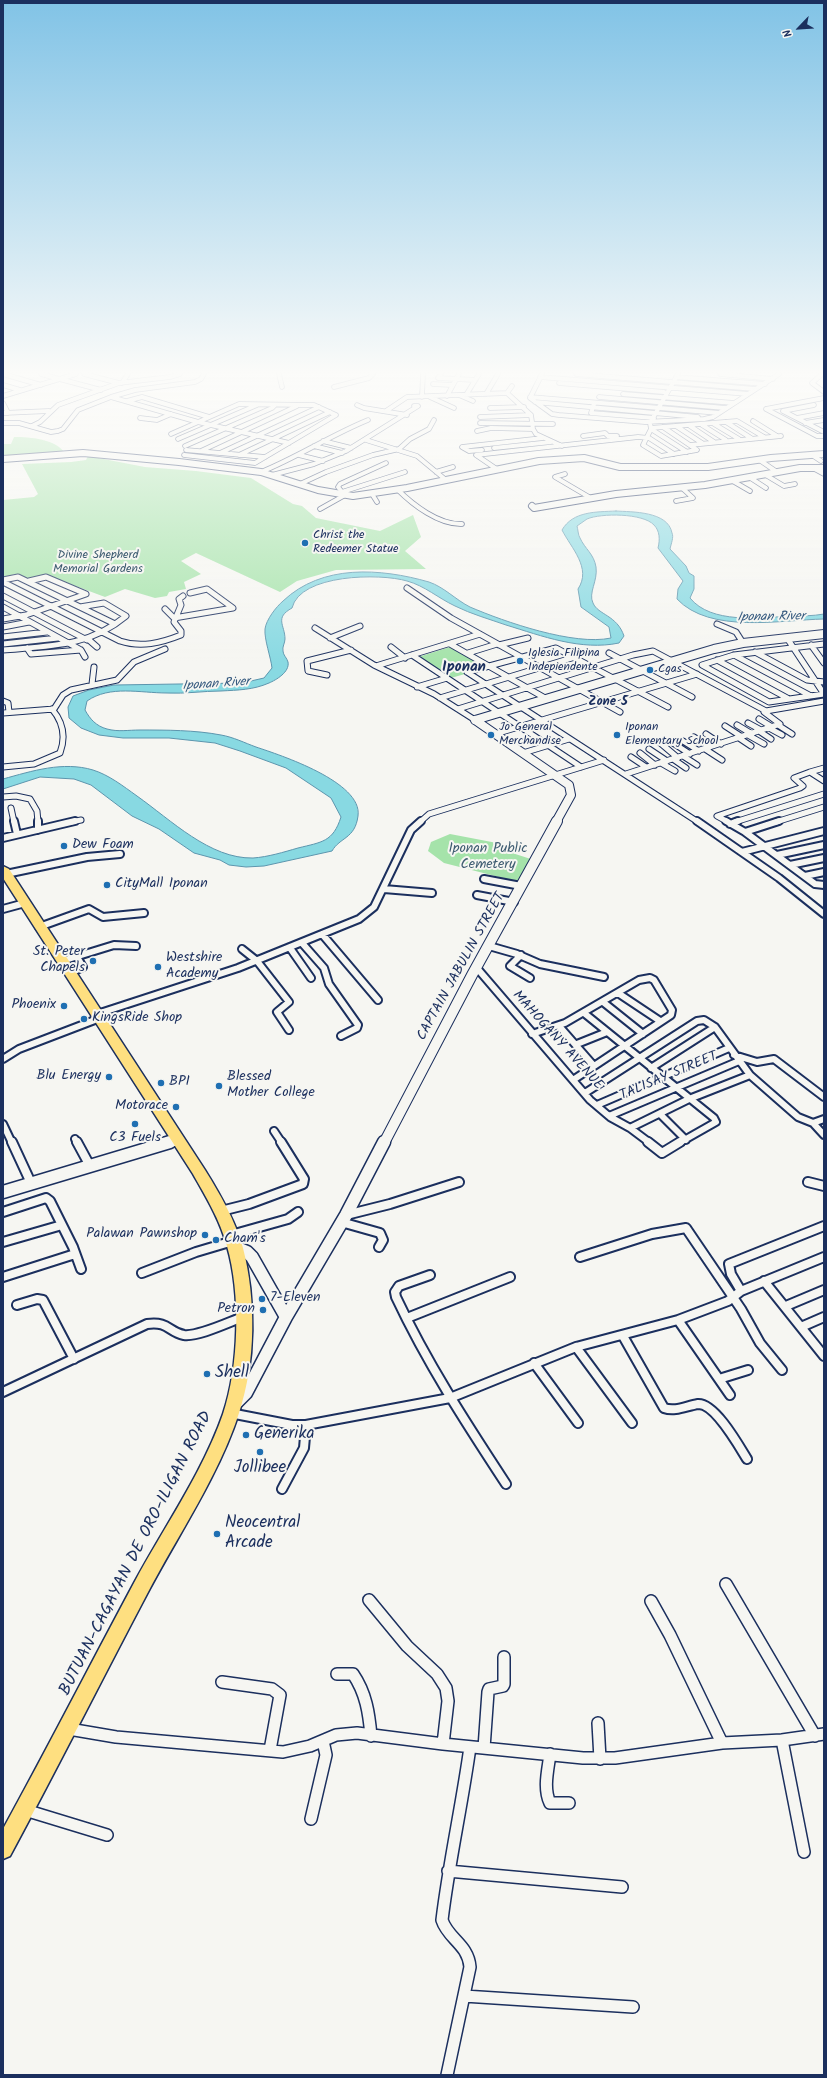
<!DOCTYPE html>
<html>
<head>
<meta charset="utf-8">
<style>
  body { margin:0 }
  #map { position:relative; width:827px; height:2078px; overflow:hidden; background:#f6f6f2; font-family:Kalam,sans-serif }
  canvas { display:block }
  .frame { position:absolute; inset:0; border:4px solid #1b2f5e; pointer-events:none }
  .north { position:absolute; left:779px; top:8px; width:40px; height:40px; -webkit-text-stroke:3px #f6f6f2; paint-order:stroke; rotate:245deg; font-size:11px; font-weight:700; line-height:16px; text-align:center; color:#1b2f5e }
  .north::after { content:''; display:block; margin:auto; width:14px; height:18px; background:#1b2f5e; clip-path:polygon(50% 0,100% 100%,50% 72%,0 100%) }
</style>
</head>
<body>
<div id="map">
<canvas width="827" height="2078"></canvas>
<div class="frame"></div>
<div class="north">N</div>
</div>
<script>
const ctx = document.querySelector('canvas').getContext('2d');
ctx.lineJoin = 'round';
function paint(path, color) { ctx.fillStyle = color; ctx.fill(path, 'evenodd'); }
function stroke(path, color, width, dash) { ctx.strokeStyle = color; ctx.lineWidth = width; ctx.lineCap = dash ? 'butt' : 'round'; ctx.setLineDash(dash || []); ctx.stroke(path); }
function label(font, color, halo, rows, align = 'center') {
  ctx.font = font + ' Kalam,sans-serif'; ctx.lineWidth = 4; ctx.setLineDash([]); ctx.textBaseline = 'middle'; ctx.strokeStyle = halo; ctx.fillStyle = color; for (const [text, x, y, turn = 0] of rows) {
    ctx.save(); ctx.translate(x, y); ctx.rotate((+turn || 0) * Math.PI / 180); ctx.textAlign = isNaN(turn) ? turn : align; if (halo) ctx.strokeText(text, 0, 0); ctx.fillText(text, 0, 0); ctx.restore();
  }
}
paint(new Path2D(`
  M14,437c17,0 41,2 51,16l-62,5v-14h8z
  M88,456l57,11 51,4 55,7 42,26 9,2 14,12 64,13 33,-16 8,22 -16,14 21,18 -90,1 -39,11 -17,11 -84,-39 -15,8 20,13 -17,8 2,7 -17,3 -2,4 -12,2 -30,-9 -20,8 -59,-22 -20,5 -11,-6 -12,4v-78l31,-3 4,-3 -16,-30 49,-2 15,-2z
  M453,646l36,21 -38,11 -33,-21z
  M450,834l47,9 9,8 31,10 -13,24 -25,-8 -55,-14 -16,-12 3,-9z`), '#a5e3aa');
const water = new Path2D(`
  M616,511c16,1 52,0 56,22 2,4 -1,11 -2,16l16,17 3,7 5,3v13l-4,9c21,26 69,20 100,18 11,0 23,0 34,-2v5c-44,1 -114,15 -147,-20l1,-10 5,-8 -25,-33c2,-8 2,-17 -4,-23 -11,-12 -53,-12 -67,-6 -3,2 -7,5 -10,7 1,3 1,9 3,12 5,11 14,16 16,29 2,14 -8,26 -3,36 5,12 24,12 31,33l-5,7c-38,8 -77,-7 -113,-18 -17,-6 -35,-11 -51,-19 -17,-8 -30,-20 -48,-25 -27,-8 -107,-7 -115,27 -18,10 -7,17 -7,31 0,4 -3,8 -2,12 0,4 4,7 5,11 2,10 -12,18 -19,21 -16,7 -31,7 -48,8 -18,0 -36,3 -54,2 -27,0 -57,-8 -80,8l-2,9c5,9 11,16 22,19 11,3 21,1 33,1 26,0 55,0 81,5 12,2 24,8 35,12 24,8 107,35 102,69 -3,23 -18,21 -26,35l-68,15 -18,1 -17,-2 -9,-5 -26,-7 -35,-24 -27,-13 -41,-31 -17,-6 -34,-2 -37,12v-10c29,-8 60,-18 90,-9 16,5 30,16 44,26 34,24 73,63 116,62 15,-1 31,-6 45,-10 24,-6 35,-6 43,-31l-10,-19 -45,-30 -46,-17 -25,-8 -46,-5h-46l-24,-3 -18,-7 -12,-10 -1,-11 5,-11 16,-6 25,-5 128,-2 22,-5 8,-10c-1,-10 -8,-29 -7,-39 1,-9 11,-22 18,-28 39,-37 97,-33 146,-19 15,5 27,18 41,25 35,15 104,39 141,31l-2,-11 -28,-20 -3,-18c14,-21 -7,-41 -16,-59 11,-19 34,-18 54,-19z`);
paint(water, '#88d9e2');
stroke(water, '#5c95ad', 1);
const streetFar4 = new Path2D(`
  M3,374l38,11
  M41,374l60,16
  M84,374l35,9
  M279,374l3,13
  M441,374l-3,4 37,2
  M542,374l-12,24 22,16 7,1 86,7 59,-3 9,-2 66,-43
  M576,374l179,15
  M720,374l53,5
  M822,374l-10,9 12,9
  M540,377l208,17
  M676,377l89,7
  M122,383l6,-9
  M559,383l105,9
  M433,384l19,1
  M3,385l17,5
  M334,387l35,-9 4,-4
  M507,393l5,-7
  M486,394l12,-20
  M623,394l111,9
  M459,395l14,6
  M466,395l13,-21
  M3,396l73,-22
  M447,396l12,-22
  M111,397l87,25 91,21
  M422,397l1,-23
  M430,397l24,11
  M530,397l189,16
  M599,397l126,11
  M127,401l15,-4 67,20
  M535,402l163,15
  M3,403l5,10
  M594,404l-3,9 63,5
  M357,405l7,3 43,7
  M490,408l34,-1
  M766,409l51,27h7
  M766,409l58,-11
  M386,411l21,-14 100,-4 24,22 2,14 3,5 26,12
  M783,411l41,21
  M783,411l31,-6
  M3,413l46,-2
  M480,417l51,-2
  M140,418l17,2 14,-6
  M797,418l27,-5
  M753,421l24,15
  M726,422l25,16
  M3,423h16l32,9 7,-1 5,-2 15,-19 33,-13 24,-7 60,-8 6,-3 3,-5
  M480,423l73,1
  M805,423l19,-3
  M714,424l25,15
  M702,425l24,15
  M32,426l8,-4 18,-17 61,-22 51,-6 10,-3
  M676,426l26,17
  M690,426l24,16
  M663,427l34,23 -36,6 -18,-11 8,-16 -1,-6 28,-49
  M651,428l86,-7 27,16
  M651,429l36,23
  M477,431l14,-3 42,1
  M171,434l68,-30 75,1 22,10 -81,48 -71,-8
  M583,436l22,-3 3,3h9
  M178,439l79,-34
  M366,440l51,16 29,24
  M323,441l28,7
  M690,445l91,-9
  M185,446l87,-38 3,-3
  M314,446l28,7
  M494,448l57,-6
  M186,450l79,7
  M482,450l-13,1 -7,-4 81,-9
  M201,451l96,-45
  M220,453l99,-46
  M239,455l91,-43
  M299,455l24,6
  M476,455l162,-18 11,1 25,16
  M476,455l22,15
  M812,455l9,6
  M758,459l19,13
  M811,467l13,7
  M261,472c37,-15 70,-37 107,-52
  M436,472l17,-5
  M565,474l-10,3 34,20
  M764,474l20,12 11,-2
  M272,475l42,-11 32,-13 72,-45h-4
  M749,477l17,11
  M731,480l19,11
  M300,484l26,-12 47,-17 26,-6 11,-10 19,-10 5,-9
  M397,489c16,16 42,36 65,35
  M342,492l63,-20
  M339,493l3,-1 -4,-5 2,-3 46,-21
  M372,494l5,8
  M676,501l17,-3 -12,-11
  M320,509l25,-14`);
const streetFar3 = new Path2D(`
  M3,580l15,-3 97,47
  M3,582l117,59c21,7 41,2 61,-6v-4l-7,-9 7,-17 -2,-6 4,-3
  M407,588l44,30 169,94
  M3,596l84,44
  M3,607l78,43 -50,4 -4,-6
  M165,609l9,9 59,-10 -26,-19 -17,4
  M3,619l23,-4 60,-21 -40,-17 -17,4
  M717,624l19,8 7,11
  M3,627l26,-5
  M315,628l59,37 60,29 41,26
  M3,637l44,-5
  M330,638l30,-12
  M787,638l37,56
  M89,640l8,7
  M3,644l55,-6
  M450,644l95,54
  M824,644l-90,11 -32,10 67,37 55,-8
  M499,645l29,-7
  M811,645l13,18
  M391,647l14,11
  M3,650c46,-4 86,-3 123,-34l-22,-13 -24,4
  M81,650l4,7
  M755,652l52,28 17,2
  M468,653l29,-9
  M609,653l83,44
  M412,655l169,112
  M734,655l77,41
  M717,660l72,39
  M376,666l104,-32
  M467,672l231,150
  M467,672l89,-24 112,59
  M327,675l-19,-4 -1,-10 44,-11
  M92,684l2,-17
  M417,687l30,-9
  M440,698l135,-41
  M3,701l5,2 1,9
  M458,709l175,-54 20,-4 113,60 -2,1 16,12 -154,50
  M766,711l58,-10
  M3,713l51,-4 9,-14 8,-5 46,-10 17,-18 31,-13
  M759,719l13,8
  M748,723l13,7
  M737,725l15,9
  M778,725l14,9
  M725,726l17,11
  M769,728l13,7
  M759,731l12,8
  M495,734l202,-60
  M706,734l15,10
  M748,735l16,9
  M694,737l16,10
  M739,738l12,8
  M658,741l20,17
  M683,741l16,10
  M673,743l17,11
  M649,749l18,12
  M705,749l17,11
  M523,753l46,-14
  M640,753l15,12
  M683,756l14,9
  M631,757l15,10
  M673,759l13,9
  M661,763l14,8
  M3,767l31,-3 26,-11c6,-16 3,-31 -8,-44
  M824,768l-14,4 14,9
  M3,797l13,-1 14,3 7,12 1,11
  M11,808l3,14
  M71,822l10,-2
  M420,822l9,-8 175,-54
  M728,822l-11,-6 83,-28 3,-2 -9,-8 16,-6
  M735,822l89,-28
  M776,822l48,-15`);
const streetFar2 = new Path2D(`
  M14,821l3,13
  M38,821v9
  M697,821l82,57 45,36
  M726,821l19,11 70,52 9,1
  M730,824l8,-3
  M745,832l34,-11
  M3,838l72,-17
  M742,852l82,-21
  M777,855l47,-10
  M790,865l34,-7
  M6,874l81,-17 33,-3
  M805,876l19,-4
  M484,879l37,7
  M384,889l48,4
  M477,895l37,7
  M3,909l22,-6
  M39,927l50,-18 14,8 41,-4
  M322,934l56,66
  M302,943l22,25 5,16 29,41 -1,3 -16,8
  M489,946l28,8 23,10 64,13
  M290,948l21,30
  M242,949l15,12 32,41 -12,10 12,18
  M521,955l-11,11 20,12
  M62,961l52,-16 22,1
  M476,967l114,133 20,17 20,11 59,-29 61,-24
  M70,973l13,-6 -6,-10
  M618,993l42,28
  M603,1002l40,32
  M584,1013l130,105 2,4 -37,21
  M97,1014l141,-46 121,-49 15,-12 37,-77 10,-9
  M559,1026l35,40
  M532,1034l33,-11 74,-43 11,-2 4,2 18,30 -1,5 -98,65
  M577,1044l30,-12
  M734,1055l23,7 17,-3 50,38
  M3,1059l16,-10 81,-31
  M651,1068l64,-41
  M585,1093l112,-72 7,-1 11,7 35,48 48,42 15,6 11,12
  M597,1105l132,-57
  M660,1114l26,26
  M609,1116l130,-55
  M813,1123l11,-4
  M3,1124l9,19
  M630,1128l20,15
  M274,1131l8,12
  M75,1139l2,4`);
const streetFar1 = new Path2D(`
  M12,1142l19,41
  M77,1142l13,24
  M648,1142l14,11 18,-11
  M808,1182l16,4
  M221,1211l28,-7 54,-20 1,-5 -23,-37
  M3,1212l43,-14 4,3 23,46 8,22
  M346,1215l44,-11 69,-22
  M341,1222l39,11 3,7 -4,7
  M231,1235l57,-16 10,-7
  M3,1242l59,-17
  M580,1257l72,-23 34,-6 55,81 19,34 22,27
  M142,1273l54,-21 37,-11
  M430,1275l-31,11 -4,6 1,5c31,66 70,126 110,187
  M3,1277l72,-23
  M764,1281l60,75
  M741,1291l-10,-17 -2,-10 95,-38
  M17,1305l20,-6 6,1 31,59
  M786,1306l38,-16
  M407,1318l103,-41
  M678,1320l52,75
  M801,1327l23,-10
  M623,1336l41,72c11,4 22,-2 34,-4 17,-1 41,42 49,55
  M576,1347l56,76
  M534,1363l44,60
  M719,1379l29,-9
  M3,1392l144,-68c22,-3 21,8 37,11 14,2 45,-13 59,-18
  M230,1413l62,12h14l144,-27 126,-51 102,-27 50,-19 13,-10 83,-34
  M282,1489l22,-41 2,-23`);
const street = new Path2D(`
  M726,1584l89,152
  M369,1600l38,46 30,28 9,14 2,13 -5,43
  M651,1601l19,34 52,108
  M337,1674h16c13,19 16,39 18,62
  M222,1682l50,7 8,6 -10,55
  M598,1723l2,36
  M69,1729l47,8 167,15 27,-6 26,-11 21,-2 86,11 140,14h32l107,-15 60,-3 42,-6
  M782,1740l22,112
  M484,1748l4,-56 1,-3 14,-3 1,-2v-27
  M550,1754c-2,16 -7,34 0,49h19
  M25,1810l82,25
  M311,1819l15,-64 -3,-14
  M448,1871l174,16
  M464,1996l169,11
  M447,2075l23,-108c-2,-23 -22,-28 -28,-47 7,-58 20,-115 28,-173`);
const secondaryFar3 = new Path2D(`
  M3,459l80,-6 96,9 82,10 57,18 35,6 54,-8 132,-27 45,-3 36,9h88l63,-9 53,-4
  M532,506l2,2 82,-14 89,-9 95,-17h24`);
const secondaryFar2 = new Path2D(`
  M475,720l239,-71 29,-6 81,-9
  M475,720l94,65 2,10 -15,27`);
const secondaryFar1 = new Path2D(`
  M166,1143l12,-3
  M384,1143l88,-168 85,-154`);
const secondary = new Path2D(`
  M3,1192l167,-50
  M235,1247l12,5 5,5 34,60
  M235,1404l11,-11 40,-76 60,-102 38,-73`);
const highway = new Path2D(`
  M3,866l6,3 196,301c15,24 30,50 38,78 13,51 13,114 -4,165 -21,64 -61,122 -92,181 -46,87 -90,175 -137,262l-7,3v-30c45,-82 87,-164 131,-246 30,-56 68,-109 89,-169 16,-48 18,-120 4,-168 -7,-26 -21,-49 -34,-72l-190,-296z`);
stroke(streetFar4, '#1b2f5e', 5.5);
stroke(streetFar3, '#1b2f5e', 7);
stroke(streetFar2, '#1b2f5e', 10);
stroke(streetFar1, '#1b2f5e', 12);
stroke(street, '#1b2f5e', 14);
stroke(secondaryFar3, '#1b2f5e', 8);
stroke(secondaryFar2, '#1b2f5e', 10);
stroke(secondaryFar1, '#1b2f5e', 12);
stroke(secondary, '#1b2f5e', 15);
stroke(highway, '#1b2f5e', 3);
stroke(streetFar4, '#f6f6f2', 4);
stroke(streetFar3, '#f6f6f2', 5);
stroke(streetFar2, '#f6f6f2', 6);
stroke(streetFar1, '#f6f6f2', 8);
stroke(street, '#f6f6f2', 11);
stroke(secondaryFar3, '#f6f6f2', 6);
stroke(secondaryFar2, '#f6f6f2', 8);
stroke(secondaryFar1, '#f6f6f2', 10);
stroke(secondary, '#f6f6f2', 12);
paint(highway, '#fedf80');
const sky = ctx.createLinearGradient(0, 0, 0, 665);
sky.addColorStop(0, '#81c3e6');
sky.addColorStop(0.56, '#fbfbf9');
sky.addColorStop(1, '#fbfbf900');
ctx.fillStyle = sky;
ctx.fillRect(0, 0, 827, 665);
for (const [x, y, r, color] of [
  [305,543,4,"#1f6fb2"],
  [520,661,4,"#1f6fb2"],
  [650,670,4,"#1f6fb2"],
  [491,735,4,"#1f6fb2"],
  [617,735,4,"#1f6fb2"],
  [64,846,4,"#1f6fb2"],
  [107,885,4,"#1f6fb2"],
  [93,961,4,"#1f6fb2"],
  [158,967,4,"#1f6fb2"],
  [64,1006,4,"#1f6fb2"],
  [84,1019,4,"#1f6fb2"],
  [109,1077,4,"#1f6fb2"],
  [161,1083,4,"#1f6fb2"],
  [219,1086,4,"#1f6fb2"],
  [176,1107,4,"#1f6fb2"],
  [135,1124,4,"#1f6fb2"],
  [205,1235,4,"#1f6fb2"],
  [216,1240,4,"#1f6fb2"],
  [262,1299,4,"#1f6fb2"],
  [263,1310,4,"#1f6fb2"],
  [207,1374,4,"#1f6fb2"],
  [246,1435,4,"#1f6fb2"],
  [260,1452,4,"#1f6fb2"],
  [217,1534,4,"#1f6fb2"]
]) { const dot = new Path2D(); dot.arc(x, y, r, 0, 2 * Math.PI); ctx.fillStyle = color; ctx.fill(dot); stroke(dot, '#f6f6f2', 1.5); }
label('12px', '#1b2f5e', '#f6f6f2', [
  ["Christ the",313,536],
  ["Redeemer Statue",313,550],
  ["Iglesia Filipina",528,654],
  ["Indepiendente",528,668],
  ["Cgas",658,670],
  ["Jo General",499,728],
  ["Merchandise",499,742],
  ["Iponan",625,728],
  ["Elementary School",625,742]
], 'left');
label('12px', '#3e5c71', '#f6f6f2', [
  ["Divine Shepherd",98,556],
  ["Memorial Gardens",98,570]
]);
label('italic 13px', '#365a7f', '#f6f6f2', [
  ["Iponan River",771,618,-1],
  ["Iponan River",216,685,-4]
]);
label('bold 13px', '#1b2f5e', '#f6f6f2', [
  ["Zone 5",608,703]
]);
label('14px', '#1b2f5e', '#f6f6f2', [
  ["Dew Foam",72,846],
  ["CityMall Iponan",115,885],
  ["St. Peter",85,953,"right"],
  ["Chapels",85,969,"right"],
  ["Westshire",166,959],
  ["Academy",166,975],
  ["Phoenix",56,1006,"right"],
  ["KingsRide Shop",92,1019],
  ["Blu Energy",101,1077,"right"],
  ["Blessed",227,1078],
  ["Mother College",227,1094],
  ["BPI",169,1083],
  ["Motorace",168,1107,"right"],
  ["C3 Fuels",135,1139,"center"],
  ["Palawan Pawnshop",197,1235,"right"],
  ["Cham's",224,1240],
  ["7-Eleven",270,1299],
  ["Petron",255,1310,"right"]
], 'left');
label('14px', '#3e5c71', '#f6f6f2', [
  ["Iponan Public",488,850],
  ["Cemetery",488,866]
]);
label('14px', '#1b2f5e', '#f6f6f2', [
  ["CAPTAIN JABULIN STREET",462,967,-61],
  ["MAHOGANY AVENUE",557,1041,48],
  ["TALISAY STREET",669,1077,-23]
]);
label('bold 15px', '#1b2f5e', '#f6f6f2', [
  ["Iponan",464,668]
]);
label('17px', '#1b2f5e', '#f6f6f2', [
  ["Shell",215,1374],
  ["Generika",254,1435],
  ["Jollibee",260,1469,"center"],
  ["Neocentral",225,1524],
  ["Arcade",225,1544]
], 'left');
label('17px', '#1b2f5e', '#f6f6f2', [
  ["BUTUAN-CAGAYAN DE ORO-ILIGAN ROAD",137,1554,-63]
]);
</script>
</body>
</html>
